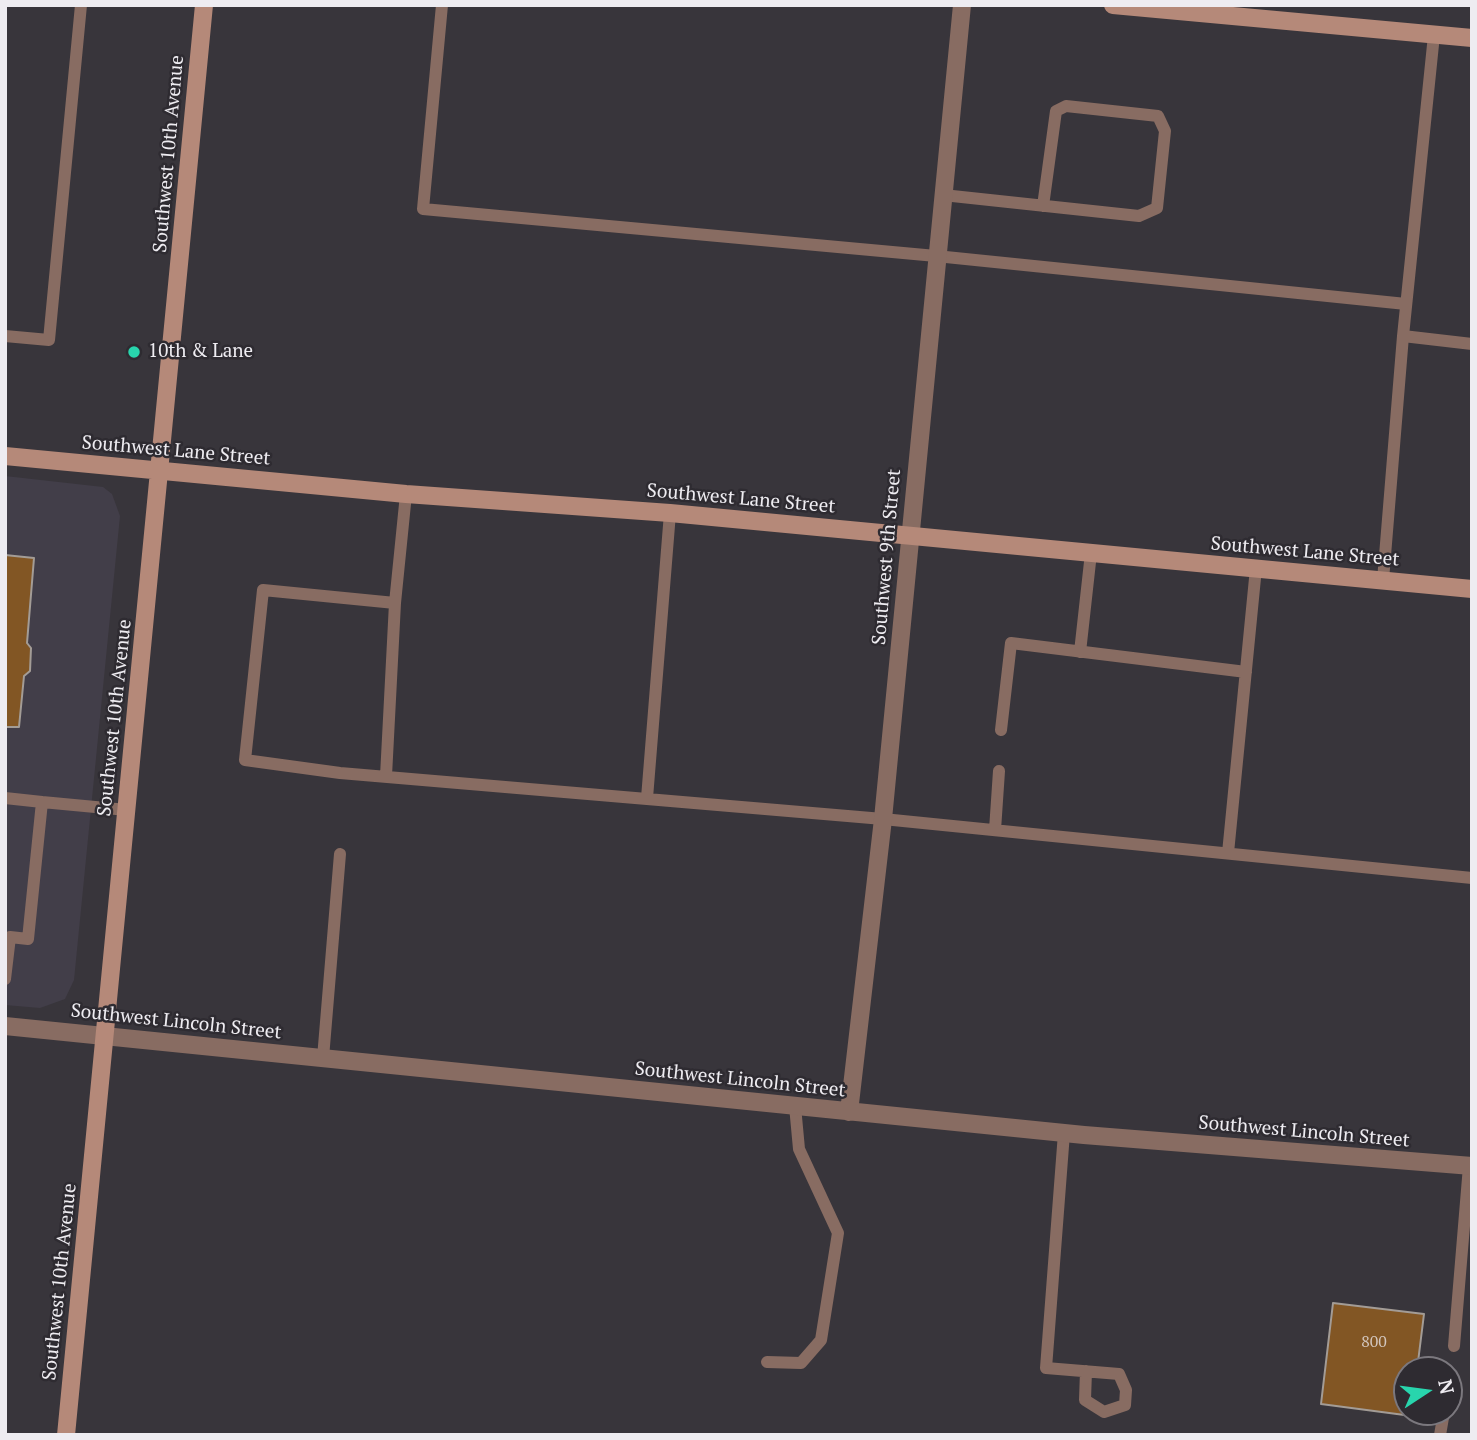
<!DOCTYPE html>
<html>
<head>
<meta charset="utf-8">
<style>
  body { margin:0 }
  #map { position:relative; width:1477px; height:1440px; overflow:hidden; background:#38353b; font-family:"PT Serif",serif }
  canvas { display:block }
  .frame { position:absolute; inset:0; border:7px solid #eeecf1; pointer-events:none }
  .north { position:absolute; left:1393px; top:1356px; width:70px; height:70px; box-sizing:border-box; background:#2e2b31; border:2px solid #7b787e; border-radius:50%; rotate:77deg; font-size:19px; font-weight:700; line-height:28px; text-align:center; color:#eeecf1 }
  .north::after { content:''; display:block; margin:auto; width:24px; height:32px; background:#28d5ad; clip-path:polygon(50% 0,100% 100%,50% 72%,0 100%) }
</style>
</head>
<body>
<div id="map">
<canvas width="1477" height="1440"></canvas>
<div class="frame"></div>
<div class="north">N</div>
</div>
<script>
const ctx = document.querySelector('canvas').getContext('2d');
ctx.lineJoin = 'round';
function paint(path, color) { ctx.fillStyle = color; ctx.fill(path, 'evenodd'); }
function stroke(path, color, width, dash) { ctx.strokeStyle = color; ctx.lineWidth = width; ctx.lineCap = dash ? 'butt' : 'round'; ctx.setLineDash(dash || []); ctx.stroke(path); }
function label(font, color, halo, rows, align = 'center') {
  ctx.font = font + ' "PT Serif",serif'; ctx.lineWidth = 5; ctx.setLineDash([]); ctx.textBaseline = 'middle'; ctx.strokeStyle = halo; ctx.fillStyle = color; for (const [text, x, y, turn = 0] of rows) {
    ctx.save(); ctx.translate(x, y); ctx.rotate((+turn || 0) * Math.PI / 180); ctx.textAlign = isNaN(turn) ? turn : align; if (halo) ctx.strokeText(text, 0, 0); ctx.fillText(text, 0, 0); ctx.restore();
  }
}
paint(new Path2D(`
  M5,476l98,11 9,7 8,22 -46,464 -9,19 -25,9 -35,-3z`), '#423e49');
const building = new Path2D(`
  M5,555l29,3 -7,85 4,5 -1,23 -6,5 -5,51h-14z
  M1333,1303l91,11 -7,56h-10v42h5v4l-91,-12z`);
paint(building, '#825624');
stroke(building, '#a39c96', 2);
stroke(new Path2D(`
  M442,5l-19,204 513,47 470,48
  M943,195l196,21 18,-8 8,-77 -7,-15 -92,-10 -10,5 -13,95
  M5,336l44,4 32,-335
  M1403,336l69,8
  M1383,580l20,-244 31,-301
  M395,603l11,-109
  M1080,652l11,-99
  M1001,730l10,-87 235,29
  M386,776l9,-173 -132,-13 -18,170 95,13 543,46 589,59
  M5,798l37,4
  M647,798l23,-285
  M995,830l4,-59
  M1228,853l28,-285
  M5,979l5,-42 18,2 14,-137 85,8
  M323,1058l17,-204
  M1064,1133l-18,235 73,6 7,16 -1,15 -21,7 -19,-12 1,-29
  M1454,1346l15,-180
  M767,1362l34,1 20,-23 17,-107 -39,-84 -4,-43
  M1440,1435l4,-23`), '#886c62', 12);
stroke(new Path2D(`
  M5,1026l1079,109 388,31
  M849,1112l34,-293 79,-814`), '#886c62', 18);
stroke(new Path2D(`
  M1113,5l359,33
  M5,456l401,38 264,19 802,76
  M66,1435l138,-1430`), '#b58979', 18);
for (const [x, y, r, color] of [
  [134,352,7,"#28d5ad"]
]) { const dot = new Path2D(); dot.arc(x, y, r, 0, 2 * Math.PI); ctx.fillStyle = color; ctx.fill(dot); stroke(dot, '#2e2b31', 2.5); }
label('16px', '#d3c6be', null, [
  ["800",1374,1342]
]);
label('19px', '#eeecf1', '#2e2b31', [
  ["Southwest 10th Avenue",169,154,-85],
  ["Southwest Lane Street",176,451,5],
  ["Southwest Lane Street",741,499,5],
  ["Southwest Lane Street",1305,552,5],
  ["Southwest 9th Street",887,557,-85],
  ["Southwest 10th Avenue",115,718,-84],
  ["Southwest Lincoln Street",176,1022,6],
  ["Southwest Lincoln Street",740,1080,6],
  ["Southwest Lincoln Street",1304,1132,5],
  ["Southwest 10th Avenue",60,1282,-84]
]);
label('19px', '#eeecf1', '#2e2b31', [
  ["10th & Lane",148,352]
], 'left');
</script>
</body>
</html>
